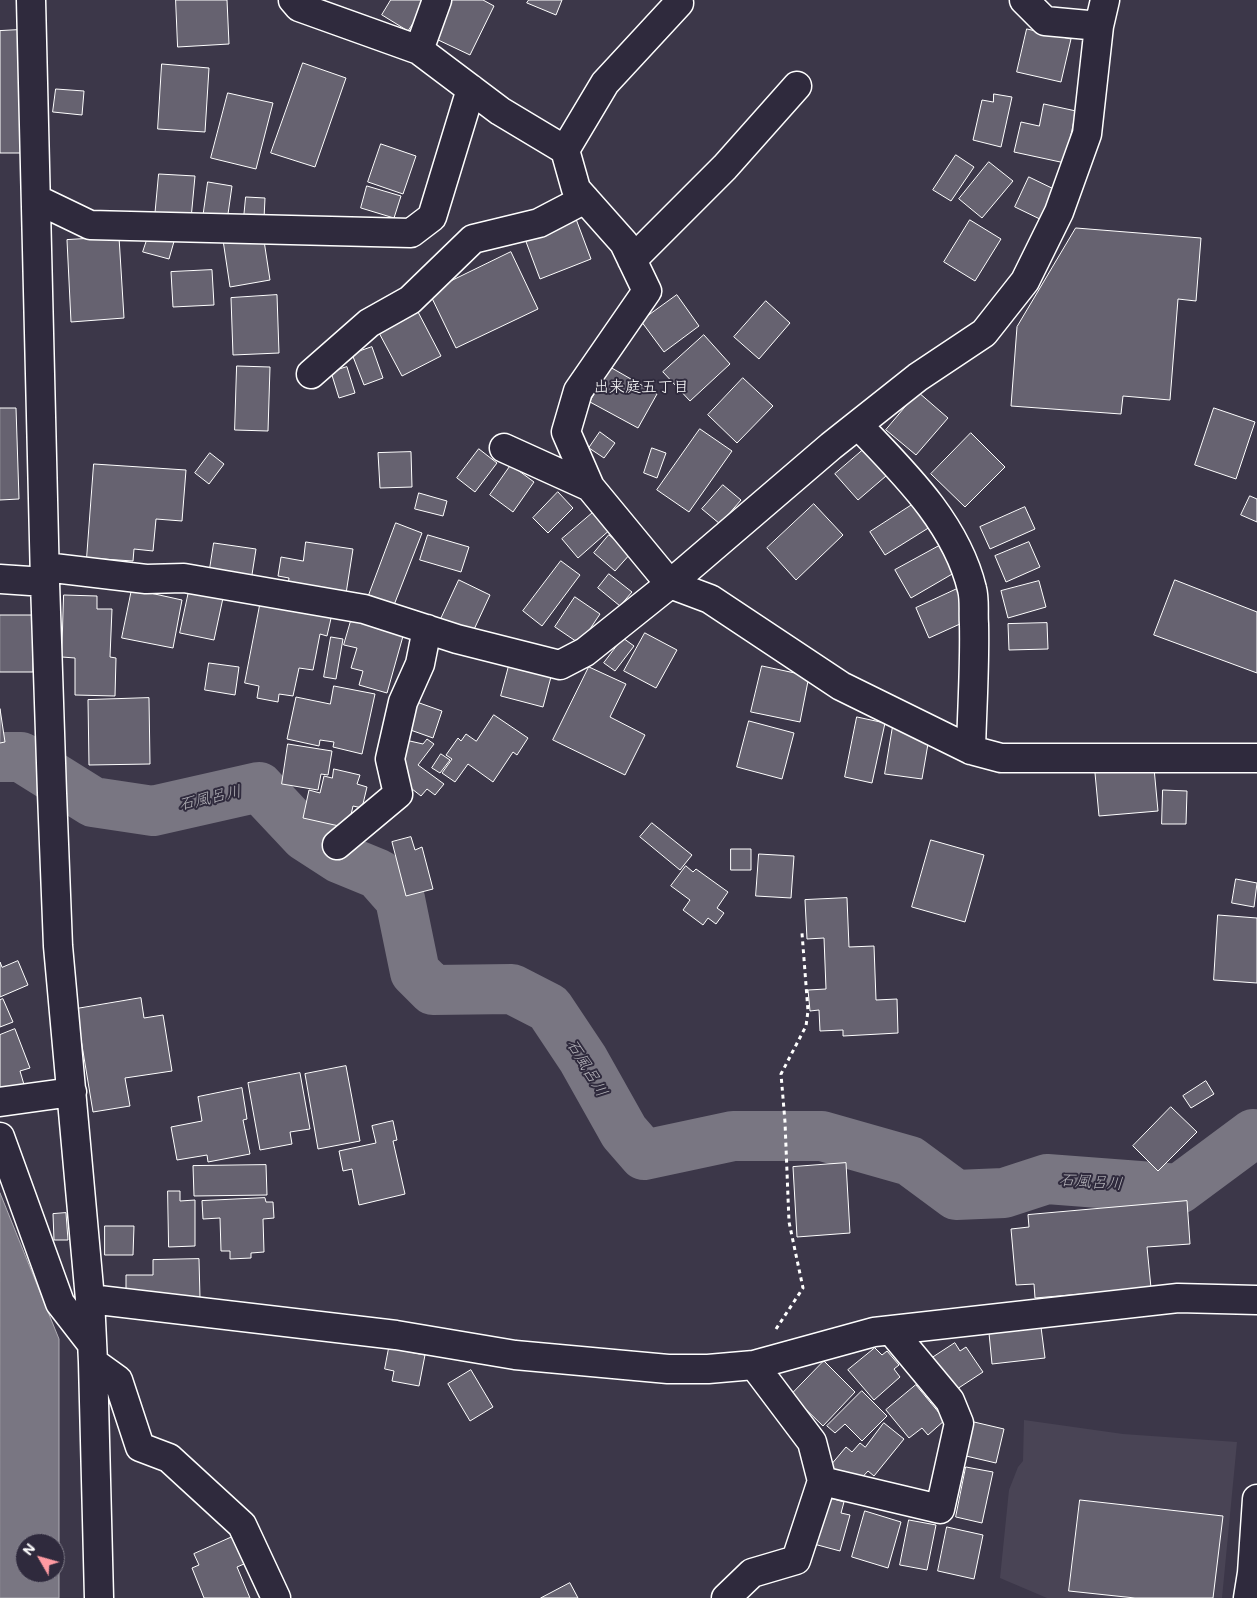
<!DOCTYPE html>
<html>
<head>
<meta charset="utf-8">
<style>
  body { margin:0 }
  #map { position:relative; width:1257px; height:1598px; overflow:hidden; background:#3c3749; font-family:Mali,sans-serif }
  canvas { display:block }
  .north { position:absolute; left:15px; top:1533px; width:50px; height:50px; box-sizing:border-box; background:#2f2a3d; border:1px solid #827f8b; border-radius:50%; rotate:308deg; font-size:14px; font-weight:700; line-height:20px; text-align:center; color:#fff }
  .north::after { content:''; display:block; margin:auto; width:18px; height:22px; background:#ff9aa2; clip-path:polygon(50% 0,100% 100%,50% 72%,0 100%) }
</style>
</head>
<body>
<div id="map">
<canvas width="1257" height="1598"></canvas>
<div class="north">N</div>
</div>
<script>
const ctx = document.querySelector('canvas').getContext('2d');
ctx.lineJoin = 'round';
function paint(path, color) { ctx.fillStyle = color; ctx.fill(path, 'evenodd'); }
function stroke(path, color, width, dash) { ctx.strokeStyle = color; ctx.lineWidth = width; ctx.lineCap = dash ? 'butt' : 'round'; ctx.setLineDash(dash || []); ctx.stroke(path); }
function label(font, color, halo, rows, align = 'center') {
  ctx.font = font + ' Mali,"Klee One",sans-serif'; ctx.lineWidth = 4; ctx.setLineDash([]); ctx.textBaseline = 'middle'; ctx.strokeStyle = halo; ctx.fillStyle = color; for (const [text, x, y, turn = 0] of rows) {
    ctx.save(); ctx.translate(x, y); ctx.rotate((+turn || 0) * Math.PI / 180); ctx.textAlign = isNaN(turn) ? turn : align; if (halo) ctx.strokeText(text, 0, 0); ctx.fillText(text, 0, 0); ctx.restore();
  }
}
paint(new Path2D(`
  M1024,1420l99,14 114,8 -15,156h-175l-47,-20 9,-88 9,-23 5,-6z`), '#494455');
const water = new Path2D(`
  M0,1193l59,146v259h-59zM25,1543h30v30h-30z`);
paint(water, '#797682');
stroke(water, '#afadb4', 1);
stroke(new Path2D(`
  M0,757h21l72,45 60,9 106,-24 46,49 34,22 39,16 22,25 15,73 18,18 79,-1 37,19 34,51 41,73 20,23 89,-19h89l88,25 46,34 48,-2 43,-14 132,10 74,-55`), '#797682', 50);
const building = new Path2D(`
  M176,0h51l2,44 -51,3z
  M391,0h37l-20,31 -26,-16z
  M452,0h31l11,6 -24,49 -36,-17z
  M529,0h33l-6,15 -29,-12z
  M1027,29l44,10 -10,43 -44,-10z
  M19,30l3,123h-22v-122z
  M303,63l43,15 -31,89 -44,-14z
  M162,64l47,4 -4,64 -47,-3z
  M56,89l28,2 -2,24 -29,-3z
  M228,93l45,10 -17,66 -45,-11z
  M994,94l18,3 -11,50 -28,-7 9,-40 11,2z
  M1044,104l32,7 -11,52 -51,-11 7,-30 18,4z
  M381,144l35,12 -13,38 -35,-12z
  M956,155l18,12 -23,34 -18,-11z
  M989,162l24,19 -31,37 -23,-19z
  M159,174l36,2 -4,43 -36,-2z
  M1029,177l31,15 -14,30 -31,-15z
  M208,182l24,4 -5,35 -24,-3z
  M367,186l34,10 -7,22 -33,-10z
  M246,197l19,1 -1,21 -20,-1z
  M576,219l15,40 -51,20 -15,-40z
  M970,220l31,19 -26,42 -31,-19z
  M1076,228l125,10 -5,63 -18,-2 -8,101 -47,-4 -2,18 -110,-8 6,-79z
  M150,231l25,7 -6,21 -26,-7z
  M263,234l7,46 -40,7 -7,-47z
  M119,237l5,81 -53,4 -4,-82z
  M511,252l27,57 -82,39 -27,-56z
  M212,270l2,35 -41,2 -2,-35z
  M277,295l2,58 -46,2 -2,-57z
  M677,295l22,31 -35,26 -23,-31z
  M766,301l24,22 -31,36 -25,-22z
  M417,310l24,46 -39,20 -24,-45z
  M704,335l26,29 -40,37 -27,-29z
  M372,347l11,31 -19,7 -12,-31z
  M237,366l33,1 -2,64 -33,-1z
  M347,367l8,26 -16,5 -8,-26z
  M610,367l47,27 -19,34 -48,-26z
  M743,378l30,28 -36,37 -29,-28z
  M918,392l30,26 -32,37 -30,-25z
  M0,408h16l3,91 -19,1z
  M1214,408l41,14 -19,57 -41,-14z
  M700,429l32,22 -43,61 -32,-22z
  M600,432l15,11 -11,15 -15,-10z
  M971,433l34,34 -40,40 -34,-33z
  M652,448l14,5 -9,25 -13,-5z
  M479,449l18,14 -22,29 -18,-14z
  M863,450l23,26 -28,24 -23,-26z
  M411,452l1,35 -32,1 -2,-35z
  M210,453l14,11 -15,20 -14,-11z
  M94,464l92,6 -4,51 -26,-2 -3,32 -19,-2 -1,12 -46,-3z
  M511,465l23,17 -21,30 -23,-17z
  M723,485l18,15 -21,24 -18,-15z
  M558,492l15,16 -25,25 -15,-15z
  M419,493l28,8 -4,15 -28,-7z
  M1250,496l7,3v23l-16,-7z
  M915,503l15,24 -45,28 -15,-23z
  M814,504l29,31 -47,45 -29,-32z
  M1025,507l10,22 -45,20 -10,-22z
  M596,510l16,18 -34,30 -16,-19z
  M396,523l26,10 -28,72 -25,-10z
  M428,535l41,12 -8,25 -41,-12z
  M609,535l22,18 -16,18 -21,-18z
  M306,542l47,7 -8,51 -58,-8 2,-14 -11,-2 3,-19 22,4z
  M1029,542l11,25 -34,15 -11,-26z
  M214,543l42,6 -5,32 -42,-6z
  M939,546l15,27 -43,25 -16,-28z
  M561,561l19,14 -38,51 -19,-15z
  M609,574l23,18 -12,14 -22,-18z
  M459,580l31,15 -19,41 -31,-15z
  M1175,580l82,32v61l-103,-38z
  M1039,581l7,26 -38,11 -7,-27z
  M132,589l50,11 -9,48 -51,-10z
  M957,589l14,30 -42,19 -13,-30z
  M189,591l34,7 -9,42 -34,-7z
  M64,595l33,1v13h15l-2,48 6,1 -1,38 -40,-1v-37l-13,-1z
  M575,597l25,17 -20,30 -25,-17z
  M261,600l71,14 -5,22 -7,-2 -7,36 -14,-2 -6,28 -14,-2 -1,8 -21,-4 2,-12 -14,-3z
  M353,614l52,15 -18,64 -28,-8 4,-14 -12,-3 6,-20 -13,-3z
  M0,615h33v57h-33z
  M1047,623l1,26 -39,1 -1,-26z
  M645,633l32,17 -21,38 -32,-17z
  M331,637l12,2 -7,40 -12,-2z
  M623,638l11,8 -19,25 -11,-8z
  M510,662l42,11 -9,34 -42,-11z
  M209,663l30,4 -4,28 -30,-5z
  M762,666l47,10 -9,46 -49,-10z
  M589,667l37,17 -16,33 35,18 -20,40 -72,-35z
  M334,686l41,8 -13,60 -29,-7 1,-5 -14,-2 -1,6 -32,-7 9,-42 34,7z
  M149,698l1,66 -61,1 -1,-65z
  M411,700l31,11 -9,27 -31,-11z
  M0,709l5,33 -5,1z
  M494,715l34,23 -11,17 -4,-3 -20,30 -25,-18 -13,18 -13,-9 10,-14 -6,-4 12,-17 3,3 5,-7 10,7z
  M857,717l28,6 -13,60 -27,-6z
  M749,721l45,12 -12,46 -45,-12z
  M893,726l37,6 -8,47 -37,-5z
  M401,739l22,5 4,-5 7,5 -16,21 26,19 -9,11 -8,-6 -6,7 -23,-18 8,-12 -12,-4z
  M288,744l44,7 -4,24 -7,-1 -3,16 -36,-6z
  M441,754l9,6 -10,13 -8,-5z
  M1154,768l4,43 -59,5 -4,-43z
  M334,769l26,6 -3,9 10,3 -5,21 -9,-2 -5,22 -45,-10 6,-28 11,3 4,-17 8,2z
  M1163,790l24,1 -1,33h-24z
  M652,823l40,32 -12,15 -40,-33z
  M411,837l4,13 7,-3 11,42 -27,7 -14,-54z
  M931,840l53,15 -19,67 -53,-15z
  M731,849h20v21h-20z
  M759,854l35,2 -3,42 -35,-2z
  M686,866l7,6 3,-3 32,23 -11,16 7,5 -8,11 -8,-6 -5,7 -20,-15 7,-10 -19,-14z
  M1236,879l21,4 -3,24 -22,-4z
  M847,898l2,49 25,-1 2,54 21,-1 1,34 -55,3v-6l-23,1 -1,-21 -9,1 -2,-21 18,-1 -2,-51 -17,1 -2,-39z
  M1218,915l39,3v65l-43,-3z
  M18,961l10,24 -28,12v-35l2,5z
  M141,998l3,20 19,-3 9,56 -47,7 5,28 -37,6 -17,-103z
  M3,999l10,23 -13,5v-27z
  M15,1029l15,39 -10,3 5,17 -25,5v-58z
  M346,1066l14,75 -42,8 -13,-75z
  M300,1073l10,56 -20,3 2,12 -32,6 -12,-67z
  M1206,1081l8,13 -23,14 -8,-12z
  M242,1088l5,31 -4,1 7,34 -42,8 -1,-7 -30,5 -6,-33 31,-6 -4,-24z
  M1171,1107l26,25 -39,39 -25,-25z
  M393,1121l4,19 -4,1 12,53 -46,11 -7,-36 -9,2 -4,-20 37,-8 -4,-17z
  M846,1163l4,70 -53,4 -4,-70z
  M266,1165l1,30 -73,1 -1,-30z
  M168,1191h12v10l15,-1v46l-26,1z
  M265,1198l1,4h7l1,16 -11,1 1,33 -13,1v5l-21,1v-8h-9l-1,-33 -17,1 -1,-18z
  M1187,1201l3,43 -43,3 4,41 -116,10 -1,-14 -18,1 -5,-56 18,-2 -1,-12z
  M66,1213l2,27h-14l-1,-26z
  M105,1226h29l-1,29h-28z
  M199,1259l1,39h-38v-5l-36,1v-19h27v-15z
  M1041,1327l4,31 -53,6 -3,-31z
  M955,1343l5,8 6,-4 17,25 -29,19 -22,-33z
  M389,1348l36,7 -6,31 -27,-5 2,-10 -9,-2z
  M875,1348l7,7 5,-4 12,14 -5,4 6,8 -26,23 -26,-30z
  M824,1361l31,31 -32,34 -32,-31z
  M471,1370l22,37 -23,14 -22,-37z
  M916,1385l29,35 -17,15 -6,-7 -13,10 -23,-28z
  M862,1391l25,25 -25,25 -17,-17 -10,9 -8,-7z
  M974,1422l30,7 -8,34 -30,-7z
  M884,1423l20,16 -30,37 -6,-5 -11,12 -12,-4 -15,-13 16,-19 6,5 8,-9 5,4z
  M966,1467l27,5 -11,51 -26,-6z
  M823,1496l21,6 -3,11 9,2 -10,36 -30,-8z
  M1080,1500l143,16 -10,82h-78l-66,-7z
  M865,1511l36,11 -13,46 -36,-11z
  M909,1520l27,5 -9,45 -27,-5z
  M947,1527l36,8 -9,44 -36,-8z
  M239,1534l12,27 -14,6 13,31h-46l-12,-30 7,-3 -5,-11z
  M570,1583l8,15h-37z`);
paint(building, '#666270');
stroke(building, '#fff', 1);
const minor = new Path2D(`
  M31,0l14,582 7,211 6,153 32,353 3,63 6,236
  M293,0l6,7 120,43 81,61 65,39 11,39 48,54 23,48 -69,100 -12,41 24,55 80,97 40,15 131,87 130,64 30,8h256
  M1024,0l21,21 54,5
  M419,50l18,-50
  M565,150l40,-67 74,-80
  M36,199l54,26 321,8 21,-16 39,-128
  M632,260l93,-93 72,-81
  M311,374l58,-51 41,-23 63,-61 66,-16 46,-24
  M858,425c46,48 98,98 114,164 3,11 1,24 2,35 1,42 -2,84 -3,126
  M504,448l86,39
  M45,567l101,12 38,-1 180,31 93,30 103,26 25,-13 85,-68 161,-138 87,-69 66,-44 41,-52 34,-69 28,-78 12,-108 6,-26
  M0,579l45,3
  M337,845l61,-51 -8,-35 13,-57 17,-38 7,-35
  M0,1102l72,-10
  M0,1137l60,166 31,40
  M90,1299l306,36 119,20 153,14h40l46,-4 120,-33 304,-34 79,2
  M93,1362l25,18 22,67 29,11 73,67 34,73
  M754,1365l58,77 10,39 118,28 19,-86 -9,-22 -59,-71
  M726,1598l26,-25 44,-13 26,-79`);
const major = new Path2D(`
  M1248,1598l4,-25 5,-74`);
stroke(minor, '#fff', 31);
stroke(major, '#fff', 31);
stroke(new Path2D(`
  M776,1329l27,-41 -14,-66 -4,-100 -4,-48 25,-48 2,-15 -6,-78`), '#fff', 3, [4, 4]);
stroke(minor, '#2f2a3d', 28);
stroke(major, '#2f2a3d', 28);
label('16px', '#fff', '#2f2a3d', [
  ["出来庭五丁目",641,387]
]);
label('italic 16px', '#b5b4ba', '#2f2a3d', [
  ["石風呂川",210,798,-13],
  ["石風呂川",587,1068,59],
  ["石風呂川",1091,1182,4]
]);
</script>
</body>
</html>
